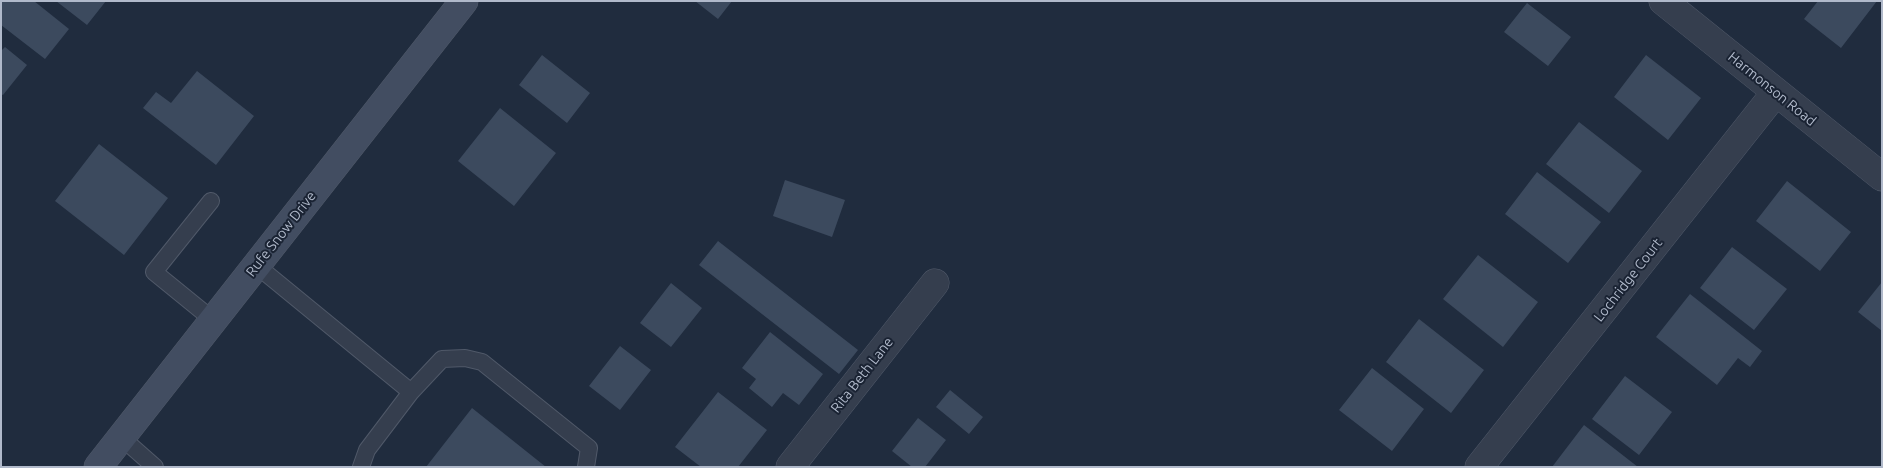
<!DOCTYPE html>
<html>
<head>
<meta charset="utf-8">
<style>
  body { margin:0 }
  #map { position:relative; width:1883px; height:468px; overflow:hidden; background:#202c3e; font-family:Ubuntu,sans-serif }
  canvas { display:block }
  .frame { position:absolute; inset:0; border:2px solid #b0b9ca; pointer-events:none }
</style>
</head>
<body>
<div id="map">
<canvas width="1883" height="468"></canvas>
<div class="frame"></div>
</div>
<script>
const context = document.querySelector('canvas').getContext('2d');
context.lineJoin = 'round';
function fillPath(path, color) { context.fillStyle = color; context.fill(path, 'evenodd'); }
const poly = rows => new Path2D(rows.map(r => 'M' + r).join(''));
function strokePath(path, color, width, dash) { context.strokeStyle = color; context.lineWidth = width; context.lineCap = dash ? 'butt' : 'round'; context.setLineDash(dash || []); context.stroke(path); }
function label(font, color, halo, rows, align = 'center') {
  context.font = font + ' Ubuntu,sans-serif'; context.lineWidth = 4; context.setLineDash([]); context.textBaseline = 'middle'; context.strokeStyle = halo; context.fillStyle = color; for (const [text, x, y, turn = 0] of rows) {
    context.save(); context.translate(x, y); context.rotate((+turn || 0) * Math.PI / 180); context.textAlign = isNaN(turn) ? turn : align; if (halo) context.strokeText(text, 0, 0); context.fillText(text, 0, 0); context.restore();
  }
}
const building = poly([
  [1,1,34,1,69,29,45,59,1,25],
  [56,1,106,1,87,25],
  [695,1,732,1,718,19],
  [1818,1,1877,1,1841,48,1804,19],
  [1527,3,1571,37,1548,66,1504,32],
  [5,47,27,65,3,95,1,94,1,51],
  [542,55,590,93,567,123,519,85],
  [1646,55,1701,98,1668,140,1614,97],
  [197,71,254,116,216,165,143,108,156,92,171,103],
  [500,108,556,153,514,206,458,161],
  [1579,122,1642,171,1609,213,1546,164],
  [99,144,168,198,124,255,55,201],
  [1537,172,1601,222,1568,263,1505,214],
  [785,180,845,200,832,237,773,216],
  [1787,181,1851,232,1820,271,1756,221],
  [718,241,858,350,839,374,699,265],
  [1732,247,1787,289,1754,330,1700,288],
  [1478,255,1538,302,1503,347,1443,299],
  [1882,282,1882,331,1858,312],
  [671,283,702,308,671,347,640,323],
  [1690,294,1762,351,1750,367,1738,358,1717,385,1656,337],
  [1419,319,1484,370,1451,413,1386,362],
  [770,332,823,374,799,405,783,393,772,407,749,388,756,379,742,368],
  [620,346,651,370,620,410,589,386],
  [1372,368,1424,409,1392,451,1339,410],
  [1625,376,1672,412,1639,455,1592,419],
  [950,390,983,417,969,434,936,407],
  [718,392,767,430,738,467,701,467,675,447],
  [472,408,546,467,426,467],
  [918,418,946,440,925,467,912,467,892,451],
  [1584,425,1638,467,1552,467]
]);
const service = poly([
  [211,201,154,272,213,320],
  [256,265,411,392],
  [121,437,155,467],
  [361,467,367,450,411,392,442,359,465,358,482,362,589,448,586,467]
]);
const minor = poly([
  [1663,1,1882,177],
  [790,467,935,283],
  [1479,467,1776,92]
]);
const secondary = poly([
  [98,467,464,1]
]);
const streetNames = [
  ["Harmonson Road",1772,89,39],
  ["Rufe Snow Drive",281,234,-52],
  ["Lochridge Court",1628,280,-52],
  ["Rita Beth Lane",862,375,-52]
];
fillPath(building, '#3c4a5e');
strokePath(service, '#505969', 18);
strokePath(minor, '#505969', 29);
strokePath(secondary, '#505969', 29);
strokePath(service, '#353e4e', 16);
strokePath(minor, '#353e4e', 28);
strokePath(secondary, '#424d61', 28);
label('14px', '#b0b9ca', '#1a2333', streetNames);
</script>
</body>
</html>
